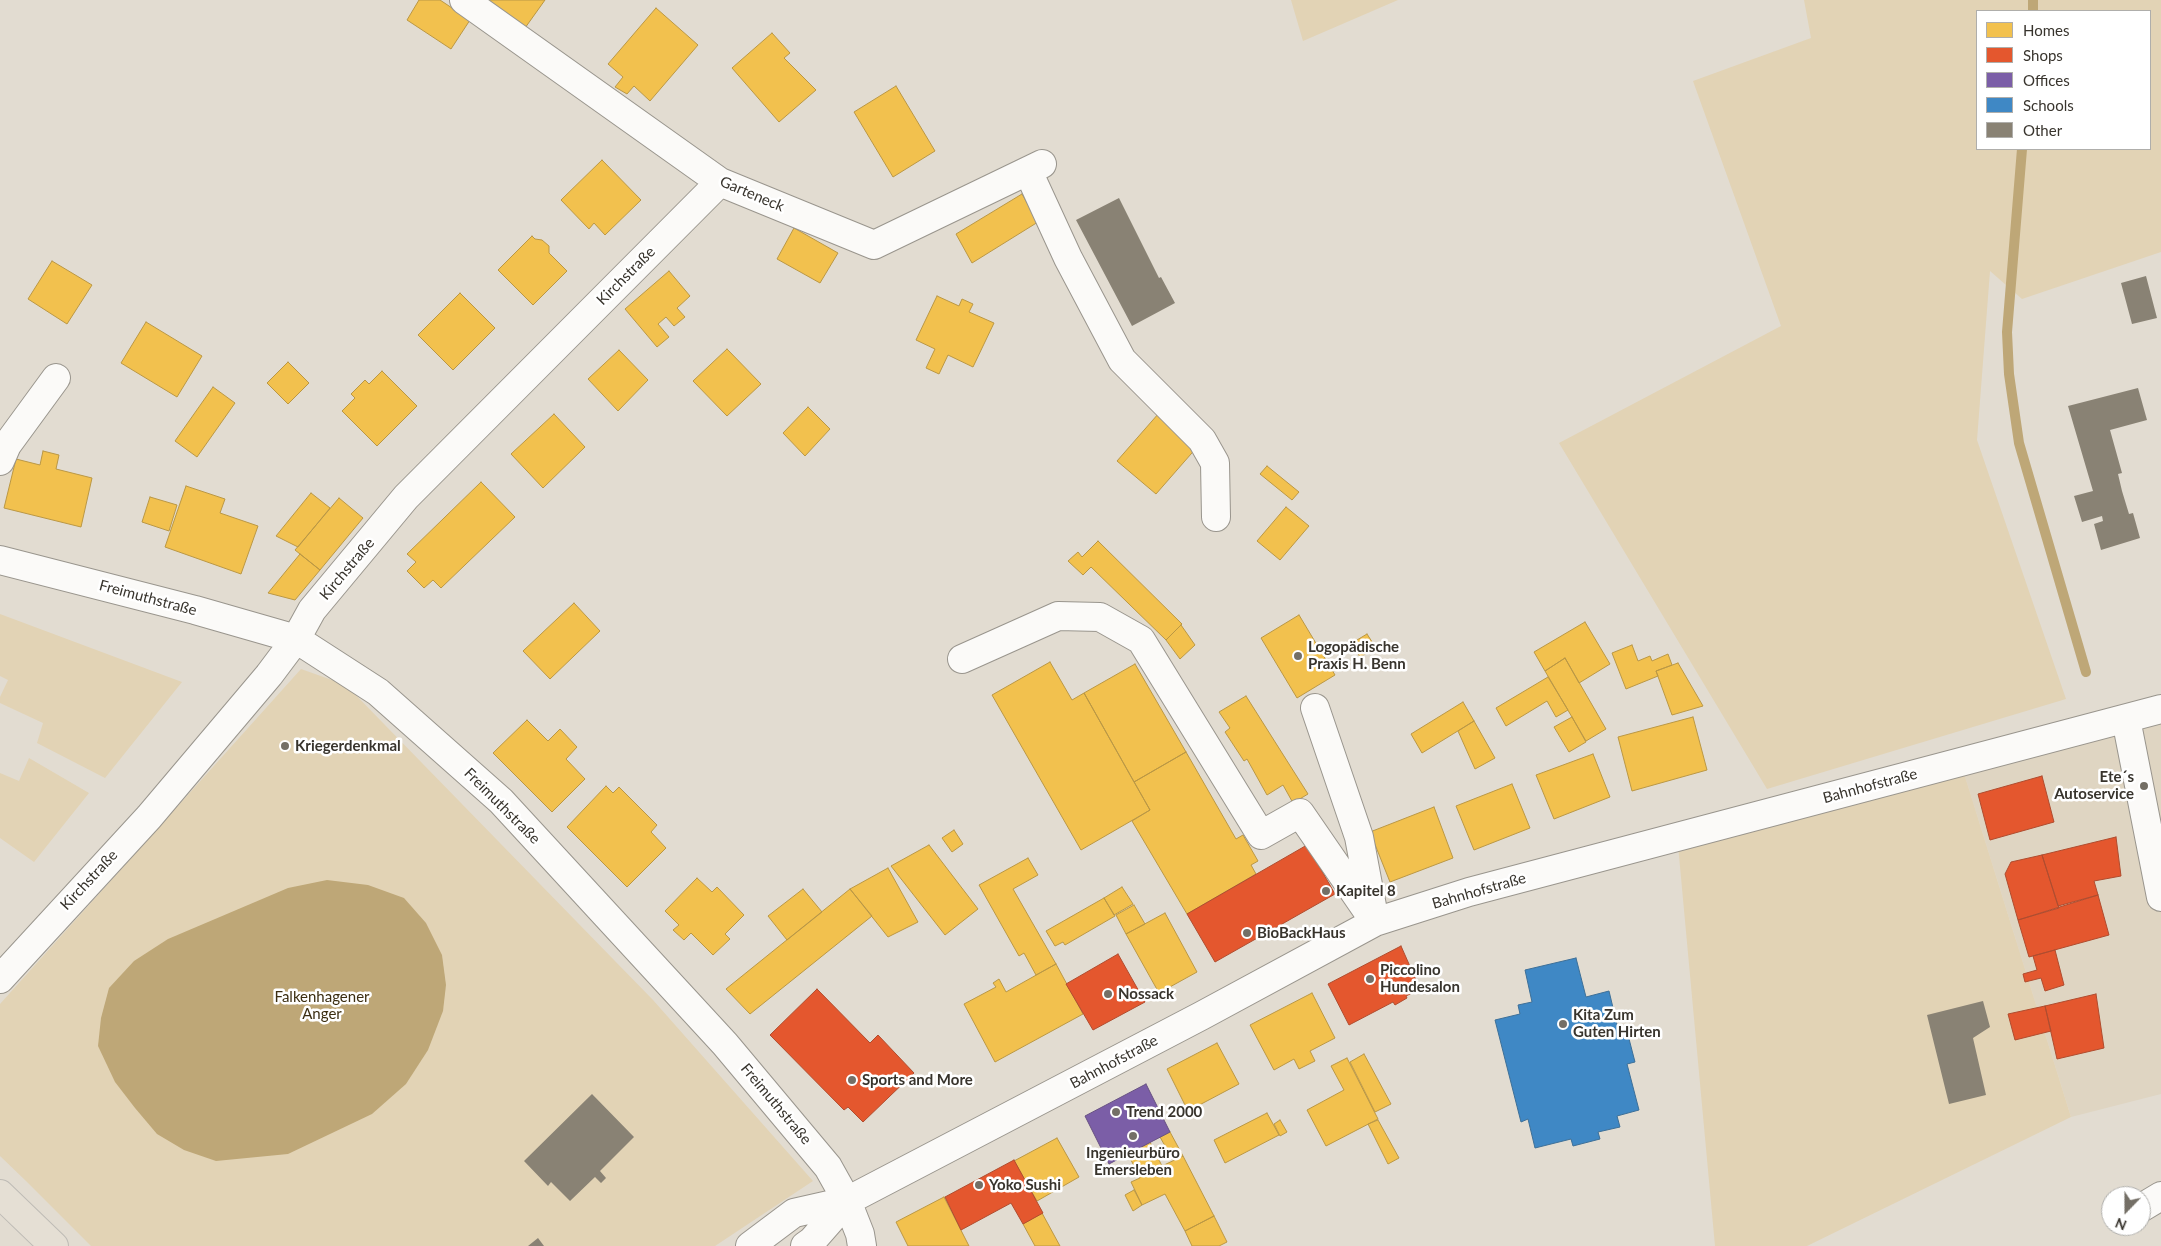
<!DOCTYPE html>
<html>
<head>
<meta charset="utf-8">
<style>
  body { margin:0 }
  #map { position:relative; width:2161px; height:1246px; overflow:hidden; background:#e2dcd1; font-family:Lato,sans-serif }
  canvas { display:block }
  .legend { position:absolute; left:1976px; top:10px; width:175px; height:140px; box-sizing:border-box; background:#fff; border:1px solid #afaeab; margin:0; padding:6px 9px; list-style:none; font-size:15px; color:#38342d }
  .legend li { display:flex; align-items:center; gap:10px; height:25px }
  .legend b { width:25px; border:1px solid #afaeab }
  .north { position:absolute; left:2101px; top:1186px; width:50px; height:50px; box-sizing:border-box; background:#fff; border:1px solid #afaeab; border-radius:50%; rotate:202deg; font-size:14px; font-weight:700; line-height:20px; text-align:center; color:#38342d }
  .north::after { content:''; display:block; margin:auto; width:18px; height:22px; background:#746f66; clip-path:polygon(50% 0,100% 100%,50% 72%,0 100%) }
</style>
</head>
<body>
<div id="map">
<canvas width="2161" height="1246"></canvas>
<ul class="legend">
<li><b style="height:14px;background:#f2c14e"></b>Homes</li>
<li><b style="height:14px;background:#e4572e"></b>Shops</li>
<li><b style="height:14px;background:#7b5ea7"></b>Offices</li>
<li><b style="height:14px;background:#3f88c5"></b>Schools</li>
<li><b style="height:14px;background:#898274"></b>Other</li>
</ul>
<div class="north">N</div>
</div>
<script>
const context = document.querySelector('canvas').getContext('2d');
context.lineJoin = 'round';
function fillPath(path, color) { context.fillStyle = color; context.fill(path, 'evenodd'); }
const poly = rows => new Path2D(rows.map(r => 'M' + r).join(''));
function strokePath(path, color, width, dash) { context.strokeStyle = color; context.lineWidth = width; context.lineCap = dash ? 'butt' : 'round'; context.setLineDash(dash || []); context.stroke(path); }
function label(font, color, halo, rows, align = 'center') {
  context.font = font + ' Lato,sans-serif'; context.lineWidth = 5; context.setLineDash([]); context.textBaseline = 'middle'; context.strokeStyle = halo; context.fillStyle = color; for (const [text, x, y, turn = 0] of rows) {
    context.save(); context.translate(x, y); context.rotate((+turn || 0) * Math.PI / 180); context.textAlign = isNaN(turn) ? turn : align; if (halo) context.strokeText(text, 0, 0); context.fillText(text, 0, 0); context.restore();
  }
}
const built = poly([
  [2161,722,2161,1094,2071,1117,1963,770]
]);
const green = poly([
  [1291,0,1398,0,1303,41],
  [1804,0,2161,0,2161,252,2022,299,1990,271,1977,440,2066,699,1767,789,1559,443,1781,326,1693,81,1811,38],
  [1977,11,2150,11,2150,149,1977,149],
  [0,614,182,682,105,778,37,743,43,723,0,703,0,697,8,680,0,676],
  [301,669,346,685,653,1000,813,1181,715,1246,91,1246,26,1181,0,1156,0,1004],
  [29,758,89,793,34,862,0,838,0,773,19,781],
  [1963,770,2071,1117,1807,1246,1715,1246,1678,845]
]);
const water = poly([
  [327,880,368,885,404,898,426,923,442,955,446,985,443,1011,428,1050,406,1084,372,1114,288,1154,216,1161,184,1150,157,1134,135,1108,115,1082,98,1046,101,1018,109,988,134,961,168,939,288,888]
]);
const homes = poly([
  [419,0,440,0,470,20,451,49,407,20,419,0],
  [487,0,545,0,525,28,487,0],
  [656,8,698,45,650,101,634,86,627,94,615,87,623,77,608,64,656,8],
  [772,33,790,53,784,58,816,90,779,122,732,68,772,33],
  [896,86,935,151,893,177,854,112,896,86],
  [602,160,641,200,605,235,594,223,589,229,561,200,602,160],
  [1022,194,1038,222,972,263,956,234,1022,194],
  [794,228,838,253,820,283,777,259,794,228],
  [532,236,535,239,542,240,549,246,549,253,567,271,533,305,498,270,532,236],
  [52,261,92,285,67,324,28,299,52,261],
  [669,271,690,296,677,308,685,317,674,326,666,317,658,324,669,337,657,347,625,309,669,271],
  [460,293,495,328,453,370,418,335,460,293],
  [937,296,959,306,962,299,973,304,969,312,994,323,973,367,948,355,939,374,926,368,935,349,916,340,937,296],
  [146,322,202,356,177,397,121,363,146,322],
  [727,349,761,384,727,416,693,381,727,349],
  [619,350,648,380,618,411,588,379,619,350],
  [288,362,309,383,288,404,267,383,288,362],
  [382,371,417,406,377,446,342,411,355,398,351,394,365,380,369,384,382,371],
  [213,387,235,403,197,457,175,441,213,387],
  [808,407,830,429,805,456,783,433,808,407],
  [1159,413,1198,446,1156,494,1117,461,1159,413],
  [554,414,585,447,543,488,511,454,554,414],
  [43,451,59,455,56,469,92,478,81,527,4,508,16,459,40,465,43,451],
  [1267,466,1299,492,1292,500,1260,474,1267,466],
  [481,482,515,517,441,588,433,580,424,588,407,571,416,562,407,554,481,482],
  [186,486,225,499,220,513,258,526,241,574,165,547,186,486],
  [311,493,330,508,298,547,276,536,311,493],
  [150,497,177,505,169,531,142,522,150,497],
  [339,498,363,518,320,570,295,550,339,498],
  [1286,507,1309,526,1280,560,1257,541,1286,507],
  [1098,541,1182,624,1166,640,1091,567,1083,575,1068,561,1078,552,1082,557,1098,541],
  [300,554,320,570,295,600,268,593,300,554],
  [574,603,600,631,550,679,523,651,574,603],
  [1299,615,1335,675,1297,698,1261,638,1299,615],
  [1585,622,1610,664,1579,683,1565,658,1545,671,1534,652,1585,622],
  [1181,625,1195,645,1180,659,1166,640,1181,625],
  [1367,634,1376,648,1360,657,1352,643,1367,634],
  [1632,645,1638,661,1650,656,1652,661,1668,654,1672,665,1656,671,1658,676,1626,689,1612,653,1632,645],
  [1565,658,1606,729,1586,741,1545,671,1565,658],
  [1050,662,1072,700,1084,693,1150,810,1081,850,992,695,1050,662],
  [1678,663,1703,706,1672,715,1656,671,1678,663],
  [1135,664,1186,752,1134,782,1084,693,1135,664],
  [1548,677,1568,710,1556,717,1547,701,1506,726,1496,708,1548,677],
  [1246,696,1308,794,1293,803,1283,785,1267,795,1247,759,1244,761,1225,732,1230,728,1219,712,1246,696],
  [1463,702,1474,721,1422,753,1411,734,1463,702],
  [1572,717,1586,742,1569,752,1554,727,1572,717],
  [1693,717,1707,770,1632,791,1618,737,1693,717],
  [527,720,548,741,560,729,577,747,566,759,585,779,552,812,493,753,527,720],
  [1474,721,1495,758,1475,769,1458,731,1474,721],
  [1186,752,1236,839,1243,835,1258,861,1251,865,1256,874,1187,914,1132,821,1150,810,1134,782,1186,752],
  [1593,754,1610,797,1554,819,1536,775,1593,754],
  [1512,784,1530,828,1474,850,1456,806,1512,784],
  [606,786,613,793,619,787,657,825,651,832,666,848,627,887,567,827,606,786],
  [1434,807,1453,858,1390,882,1370,832,1434,807],
  [954,830,963,844,952,852,942,838,954,830],
  [929,845,978,909,945,935,891,866,929,845],
  [1028,858,1038,875,1013,889,1056,964,1036,975,1024,953,1019,956,979,885,1028,858],
  [888,868,918,922,888,937,850,889,888,868],
  [697,878,712,892,717,887,744,915,725,934,730,939,713,955,691,933,684,940,673,930,679,925,665,911,697,878],
  [1122,887,1133,904,1114,915,1104,898,1122,887],
  [803,889,822,912,787,940,768,916,803,889],
  [850,889,872,916,750,1014,726,989,850,889],
  [1104,898,1115,916,1065,945,1063,942,1055,946,1046,931,1104,898],
  [1134,905,1145,924,1126,934,1116,915,1134,905],
  [1165,913,1197,972,1159,993,1126,934,1165,913],
  [1056,964,1083,1014,995,1062,964,1004,996,987,993,983,999,979,1006,992,1056,964],
  [1312,993,1335,1038,1310,1051,1315,1061,1299,1069,1294,1059,1274,1070,1250,1025,1312,993],
  [1217,1043,1239,1084,1188,1111,1167,1069,1217,1043],
  [1364,1054,1391,1104,1375,1112,1350,1062,1364,1054],
  [1347,1058,1378,1119,1326,1146,1307,1110,1344,1090,1331,1066,1347,1058],
  [1267,1113,1279,1135,1225,1163,1214,1140,1267,1113],
  [1280,1120,1287,1132,1280,1136,1274,1124,1280,1120],
  [1378,1120,1399,1158,1388,1164,1368,1124,1378,1120],
  [1170,1132,1183,1156,1173,1160,1160,1137,1170,1132],
  [1057,1138,1079,1177,1037,1201,1014,1161,1057,1138],
  [1150,1142,1162,1166,1183,1156,1214,1216,1185,1231,1165,1194,1142,1205,1131,1182,1140,1178,1128,1154,1150,1142],
  [1134,1190,1142,1205,1133,1211,1125,1195,1134,1190],
  [944,1197,969,1246,908,1246,896,1222,944,1197],
  [1042,1213,1060,1246,1035,1246,1023,1224,1042,1213],
  [1214,1216,1227,1242,1219,1246,1192,1246,1185,1231,1214,1216]
]);
const shops = poly([
  [2042,776,2054,822,1990,840,1978,794,2042,776],
  [2116,837,2121,876,2094,881,2098,895,2058,906,2042,855,2116,837],
  [1307,845,1335,894,1215,962,1187,914,1307,845],
  [2042,855,2059,908,2018,920,2005,874,2011,862,2042,855],
  [2098,895,2109,935,2029,957,2018,920,2098,895],
  [1401,946,1420,989,1406,996,1407,998,1395,1005,1393,1002,1349,1025,1328,984,1401,946],
  [2055,950,2064,985,2045,991,2041,978,2025,982,2023,974,2037,970,2033,956,2055,950],
  [1118,954,1145,1002,1093,1030,1066,984,1118,954],
  [817,989,870,1043,878,1035,914,1073,863,1122,848,1107,844,1110,770,1035,817,989],
  [2096,994,2104,1048,2057,1059,2045,1006,2096,994],
  [2045,1006,2051,1031,2015,1040,2008,1014,2045,1006],
  [1014,1160,1043,1213,1023,1224,1011,1203,961,1230,945,1197,1014,1160]
]);
const offices = poly([
  [1146,1084,1170,1132,1109,1164,1085,1116,1146,1084]
]);
const schools = poly([
  [1576,958,1586,997,1609,991,1620,1037,1628,1035,1635,1062,1627,1064,1639,1110,1617,1116,1620,1127,1598,1132,1600,1139,1573,1146,1571,1139,1535,1148,1528,1119,1521,1122,1495,1020,1520,1014,1518,1005,1532,1002,1525,970,1576,958]
]);
const stream = poly([
  [2033,11,2033,0],
  [2022,149,2007,332,2009,374,2019,443,2086,672]
]);
const building = poly([
  [1119,198,1159,278,1161,277,1175,303,1132,326,1076,220],
  [2146,276,2157,318,2132,324,2121,283],
  [2138,388,2147,420,2110,430,2122,473,2118,474,2122,491,2129,514,2133,513,2140,538,2101,550,2094,524,2103,521,2102,516,2082,522,2074,496,2093,491,2068,406],
  [1983,1001,1990,1027,1973,1038,1986,1095,1949,1104,1927,1015],
  [592,1094,634,1137,600,1171,606,1178,601,1183,595,1177,570,1201,551,1182,548,1186,524,1161],
  [538,1238,544,1246,528,1246]
]);
const minor = poly([
  [464,0,720,182,874,245,1042,164],
  [1028,171,1068,258,1122,360,1202,440,1215,463,1216,517],
  [0,461,7,445,56,378],
  [0,560,195,610,296,639,378,692,501,801,725,1044,828,1167,847,1201,860,1234,862,1246],
  [962,659,1058,616,1100,617,1141,640,1261,835,1300,813,1375,922,1359,837,1315,708],
  [2126,719,2161,897],
  [0,979,149,817,269,675,296,639,312,610,406,497,720,182],
  [2141,1208,2161,1196],
  [750,1246,794,1213,847,1201,1201,1016,1375,922,1469,892,2161,709],
  [805,1246,812,1241,847,1201]
]);
const major = poly([
  [0,1194,54,1246]
]);
const markers = [
  [1298,656,5,"#746f66"],
  [285,746,5,"#746f66"],
  [2144,786,5,"#746f66"],
  [1326,891,5,"#746f66"],
  [1247,933,5,"#746f66"],
  [1370,979,5,"#746f66"],
  [1108,994,5,"#746f66"],
  [1563,1024,5,"#746f66"],
  [852,1080,5,"#746f66"],
  [1116,1112,5,"#746f66"],
  [1133,1136,5,"#746f66"],
  [979,1185,5,"#746f66"]
];
const streetNames = [
  ["Garteneck",752,194,23],
  ["Kirchstraße",626,276,-45],
  ["Kirchstraße",347,569,-50],
  ["Freimuthstraße",148,598,15],
  ["Bahnhofstraße",1870,786,-15],
  ["Freimuthstraße",502,806,45],
  ["Kirchstraße",89,880,-47],
  ["Bahnhofstraße",1479,891,-16],
  ["Bahnhofstraße",1114,1062,-28],
  ["Freimuthstraße",776,1104,50]
];
const poiNames = [
  ["Logopädische",1308,647],
  ["Praxis H. Benn",1308,664],
  ["Kriegerdenkmal",295,746],
  ["Ete´s",2134,777,"right"],
  ["Autoservice",2134,794,"right"],
  ["Kapitel 8",1336,891],
  ["BioBackHaus",1257,933],
  ["Piccolino",1380,970],
  ["Hundesalon",1380,987],
  ["Nossack",1118,994],
  ["Kita Zum",1573,1015],
  ["Guten Hirten",1573,1032],
  ["Sports and More",862,1080],
  ["Trend 2000",1126,1112],
  ["Ingenieurbüro",1133,1153,"center"],
  ["Emersleben",1133,1170,"center"],
  ["Yoko Sushi",989,1185]
];
const parkNames = [
  ["Falkenhagener",322,997],
  ["Anger",322,1014]
];
fillPath(built, '#dfd5c2');
fillPath(green, '#e2d3b5');
fillPath(water, '#bea777');
fillPath(homes, '#f2c14e');
strokePath(homes, '#ba9744', 1);
fillPath(shops, '#e4572e');
strokePath(shops, '#b04c2e', 1);
fillPath(offices, '#7b5ea7');
strokePath(offices, '#675182', 1);
fillPath(schools, '#3f88c5');
strokePath(schools, '#3d6f97', 1);
strokePath(stream, '#bea777', 10);
fillPath(building, '#898274');
strokePath(minor, '#99958d', 30);
strokePath(major, '#bebbb5', 30);
strokePath(minor, '#fbfaf8', 28);
strokePath(major, '#e5dfd4', 28);
for (const [x, y, r, color] of markers) { const dot = new Path2D(); dot.arc(x, y, r, 0, 2 * Math.PI); context.fillStyle = color; context.fill(dot); strokePath(dot, '#fff', 2); }
label('15px', '#38342d', '#fff', streetNames);
label('bold 15px', '#38342d', '#fff', poiNames, 'left');
label('15px', '#3c2e11', '#fff', parkNames);
</script>
</body>
</html>
